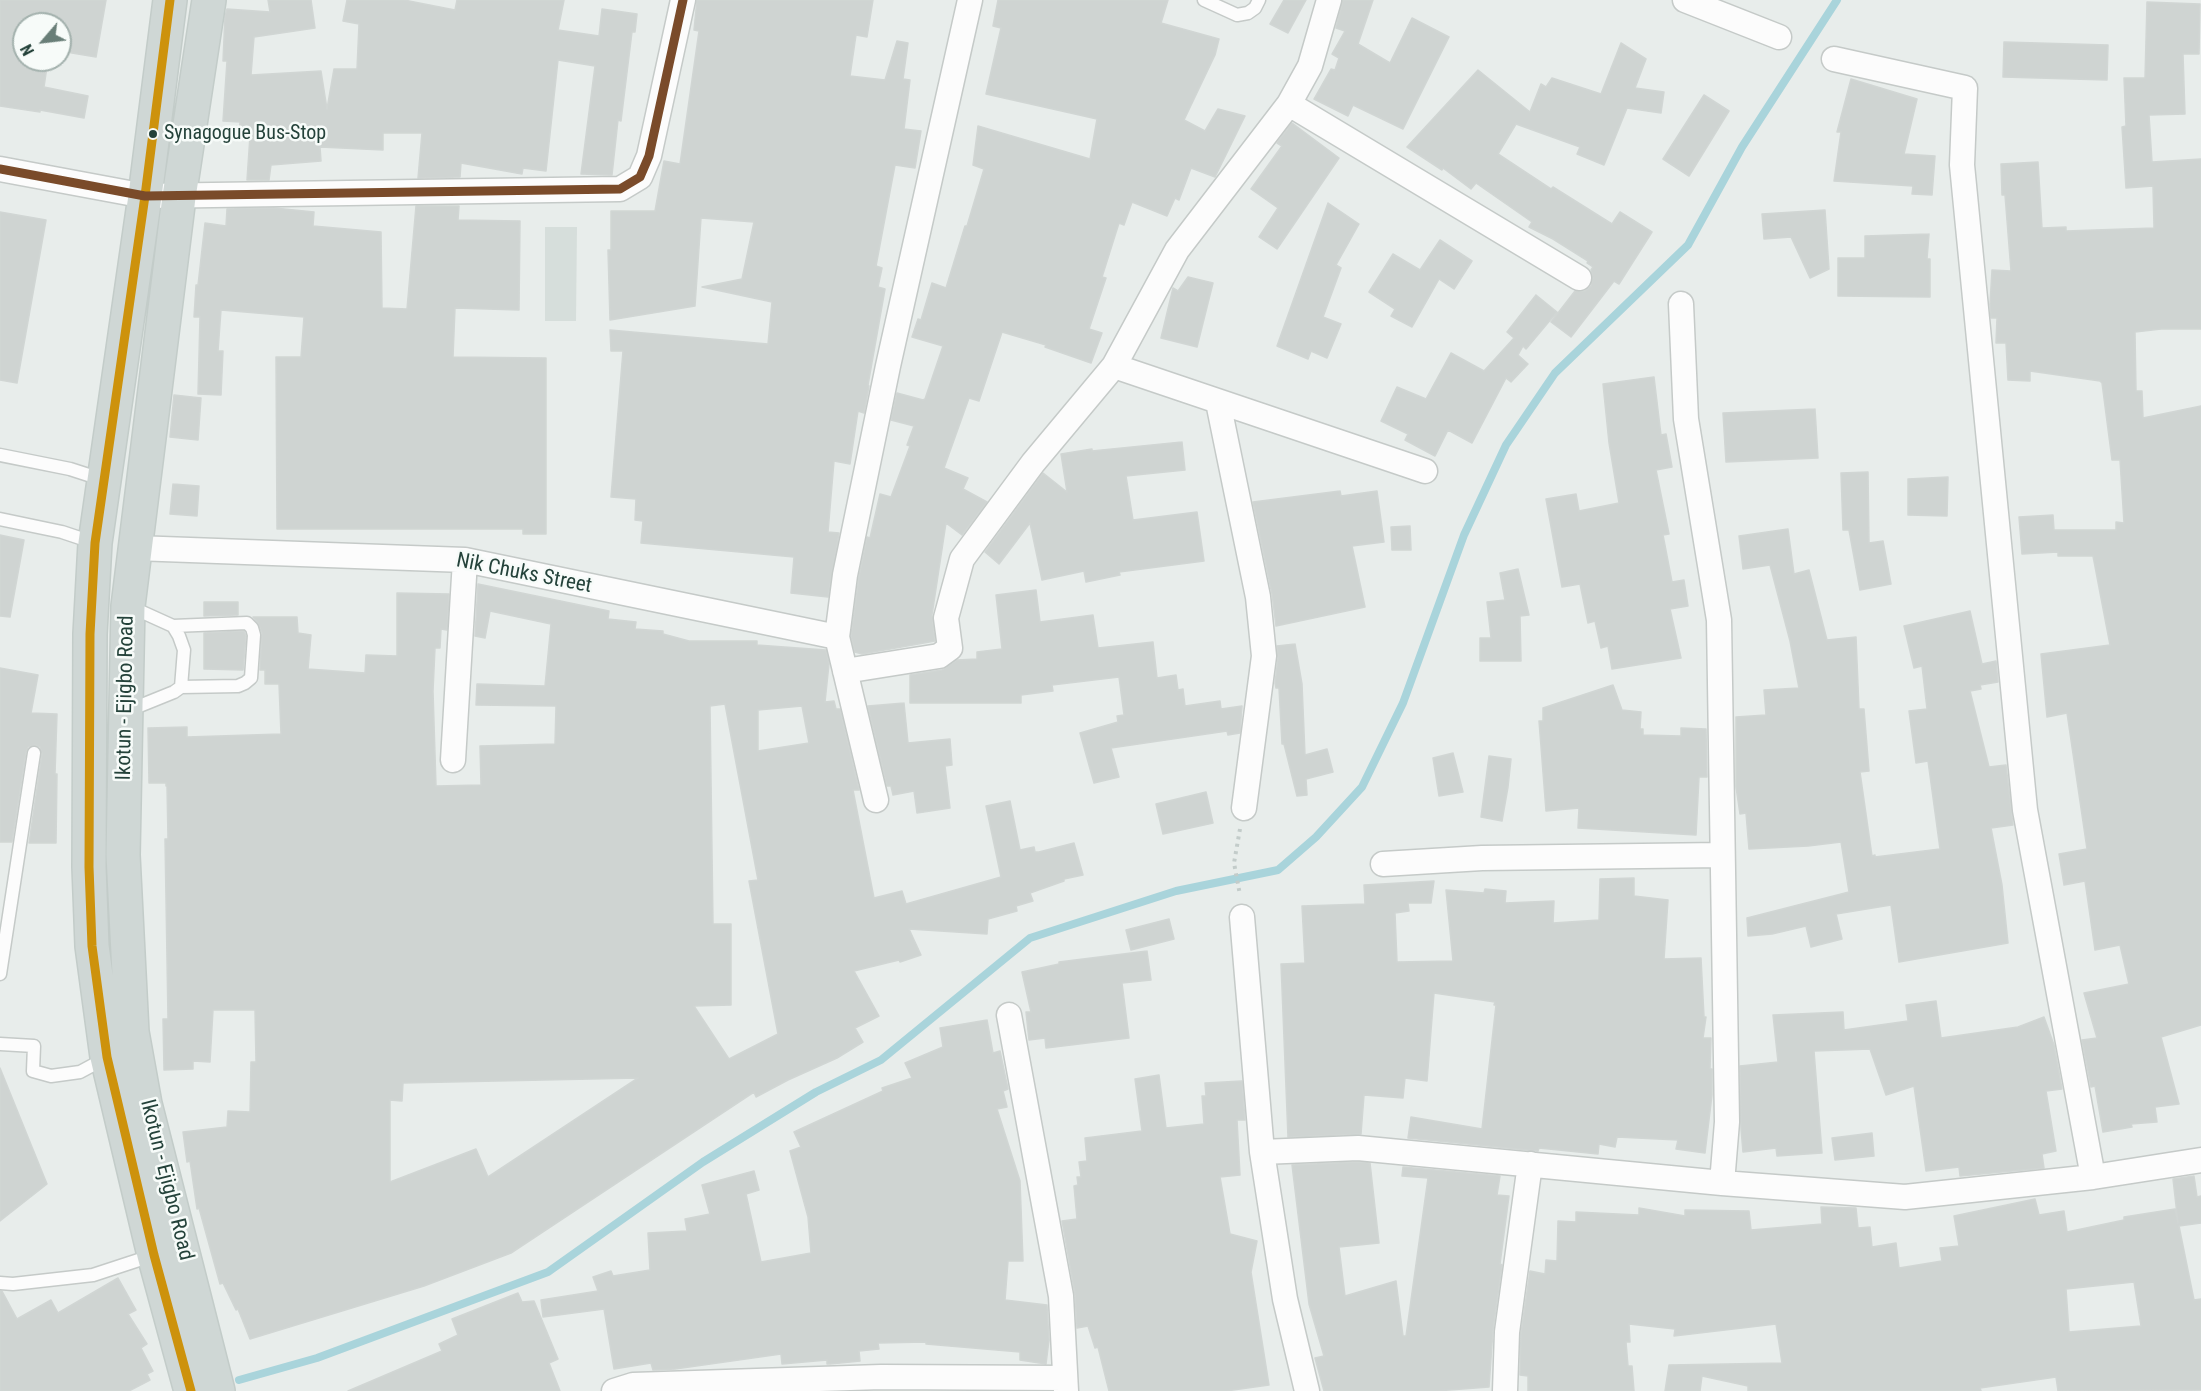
<!DOCTYPE html>
<html>
<head>
<meta charset="utf-8">
<style>
  body { margin:0 }
  #map { position:relative; width:2201px; height:1391px; overflow:hidden; background:#e8edeb; font-family:"Roboto Condensed",sans-serif }
  canvas { display:block }
  .north { position:absolute; left:12px; top:12px; width:60px; height:60px; box-sizing:border-box; background:#f7fbf9; border:2px solid #a3b1ad; border-radius:50%; rotate:242deg; font-size:16px; font-weight:700; line-height:24px; text-align:center; color:#24423a }
  .north::after { content:''; display:block; margin:auto; width:21px; height:27px; background:#697e78; clip-path:polygon(50% 0,100% 100%,50% 72%,0 100%) }
</style>
</head>
<body>
<div id="map">
<canvas width="2201" height="1391"></canvas>
<div class="north">N</div>
</div>
<script>
const context = document.querySelector('canvas').getContext('2d');
context.lineJoin = 'round';
function fillPath(path, color) { context.fillStyle = color; context.fill(path, 'evenodd'); }
const poly = rows => new Path2D(rows.map(r => 'M' + r).join(''));
function strokePath(path, color, width, dash) { context.strokeStyle = color; context.lineWidth = width; context.lineCap = dash ? 'butt' : 'round'; context.setLineDash(dash || []); context.stroke(path); }
function label(font, color, halo, rows, align = 'center') {
  context.font = font + ' "Roboto Condensed",sans-serif'; context.lineWidth = 5; context.setLineDash([]); context.textBaseline = 'middle'; context.strokeStyle = halo; context.fillStyle = color; for (const [text, x, y, turn = 0] of rows) {
    context.save(); context.translate(x, y); context.rotate((+turn || 0) * Math.PI / 180); context.textAlign = isNaN(turn) ? turn : align; if (halo) context.strokeText(text, 0, 0); context.fillText(text, 0, 0); context.restore();
  }
}
const built = poly([
  [545,227,577,227,576,321,545,321]
]);
const stream = poly([
  [239,1380,317,1358,548,1272,703,1162,816,1092,881,1060,1030,938,1176,891,1278,870,1316,837,1362,787,1403,703,1464,535,1506,445,1555,373,1688,245,1742,147,1837,0]
]);
const building = poly([
  [0,0,106,0,96,57,60,51,60,24,24,24,24,60,48,60,44,87,88,96,84,118,40,110,40,112,0,106,0,0],
  [268,0,311,0,315,28,254,37,251,75,321,71,327,109,334,69,357,69,359,24,343,21,347,0,404,0,455,10,457,0,564,0,558,30,599,36,602,9,637,14,635,32,632,32,621,121,618,120,612,175,581,174,595,66,558,60,546,171,523,168,522,174,461,163,460,177,418,178,422,133,383,133,383,150,320,147,321,161,271,165,269,180,247,180,250,136,239,136,240,122,223,121,227,61,223,61,225,16,227,9,270,12,268,0],
  [697,0,873,0,867,37,856,35,850,76,885,80,897,41,908,43,903,79,910,80,904,129,921,131,915,168,895,165,876,266,882,268,878,287,885,289,868,385,869,386,864,413,858,411,850,464,834,461,828,532,839,533,828,597,791,593,794,557,641,543,643,521,635,520,636,499,611,497,623,351,611,351,610,330,768,344,772,302,702,287,742,279,754,222,701,218,695,306,610,320,608,250,611,250,611,211,655,211,664,161,680,164,699,31,694,30,697,0],
  [998,0,1168,0,1161,23,1219,39,1215,55,1184,120,1205,131,1218,109,1245,116,1215,177,1191,168,1179,200,1175,198,1167,216,1132,202,1124,225,1119,223,1102,277,1106,278,1089,329,1102,333,1091,363,1045,347,1046,345,1002,332,979,401,969,398,944,468,968,478,963,489,987,502,962,535,946,523,932,615,935,641,862,654,855,652,851,636,859,577,867,537,870,538,880,494,891,497,910,446,907,445,914,426,891,420,897,393,923,400,925,399,943,346,912,337,918,319,921,320,932,283,946,288,965,226,967,226,984,169,973,165,978,126,1090,159,1097,119,986,94,1001,28,993,26,998,0],
  [1284,0,1306,0,1288,33,1270,24,1284,0],
  [1343,0,1373,0,1358,44,1390,63,1412,18,1449,37,1403,129,1353,105,1348,116,1314,99,1331,69,1335,70,1339,58,1332,54,1345,31,1336,28,1343,0],
  [2147,2,2200,4,2199,54,2183,54,2185,114,2149,115,2152,162,2201,159,2201,329,2161,329,2135,332,2136,391,2142,391,2143,418,2201,406,2201,1025,2161,1037,2179,1104,2155,1107,2157,1122,2131,1124,2132,1127,2103,1132,2095,1086,2091,1087,2082,1040,2097,1038,2084,993,2129,984,2120,945,2095,950,2085,881,2064,885,2059,854,2087,849,2067,713,2047,717,2041,654,2110,645,2093,556,2058,556,2058,552,2022,554,2019,517,2053,515,2054,530,2116,530,2116,522,2124,523,2120,460,2112,460,2102,383,2100,381,2030,371,2030,381,2008,380,2006,343,1996,343,1997,318,1991,318,1990,304,1992,270,2011,271,2005,195,2002,195,2001,164,2038,162,2042,228,2066,227,2066,231,2154,228,2153,186,2126,188,2122,127,2126,126,2124,78,2145,78,2147,2],
  [2004,42,2108,45,2107,80,2003,77,2004,42],
  [1621,43,1646,59,1635,88,1664,92,1661,113,1627,108,1604,165,1577,154,1580,147,1516,124,1498,154,1551,189,1553,187,1612,224,1620,212,1652,232,1619,284,1614,281,1571,337,1551,322,1575,291,1585,291,1591,286,1593,278,1591,270,1593,267,1587,263,1588,261,1553,239,1529,227,1532,222,1476,183,1471,189,1443,168,1442,170,1407,147,1478,70,1530,112,1541,84,1546,87,1552,78,1601,94,1621,43],
  [1851,79,1917,99,1904,154,1935,156,1932,195,1912,194,1913,186,1834,181,1841,132,1837,132,1851,79],
  [1704,95,1729,111,1689,176,1663,159,1704,95],
  [1292,123,1339,158,1277,249,1259,237,1278,208,1251,189,1282,146,1277,143,1292,123],
  [1328,203,1359,224,1336,265,1341,268,1323,317,1341,324,1327,358,1311,351,1308,359,1277,346,1328,203],
  [416,206,459,206,458,220,520,221,519,310,455,308,453,357,546,358,546,534,523,534,523,529,277,529,276,357,301,357,304,317,221,310,218,351,223,351,221,395,198,394,200,317,194,317,196,285,198,285,205,223,226,226,227,209,274,208,314,212,313,226,381,232,382,308,407,309,416,206],
  [1825,210,1829,269,1810,278,1791,237,1764,239,1762,214,1825,210],
  [0,212,46,220,17,383,0,380,0,212],
  [1929,234,1927,259,1930,259,1930,297,1838,296,1838,258,1865,258,1865,236,1929,234],
  [1440,240,1472,261,1454,289,1439,279,1412,327,1391,316,1395,309,1369,292,1393,254,1420,270,1440,240],
  [1188,277,1213,283,1197,347,1161,338,1173,288,1178,291,1188,277],
  [1536,295,1557,312,1526,349,1523,346,1518,355,1528,364,1511,382,1506,378,1472,443,1448,430,1435,456,1405,440,1408,434,1381,421,1397,387,1426,399,1451,353,1484,371,1514,338,1507,332,1536,295],
  [1654,377,1661,435,1666,434,1672,467,1656,470,1669,534,1663,535,1672,582,1684,580,1688,606,1670,609,1681,658,1612,669,1608,646,1601,648,1595,621,1588,623,1580,584,1562,587,1546,499,1576,494,1579,511,1619,503,1609,443,1603,384,1654,377],
  [174,395,201,398,198,440,170,437,174,395],
  [1815,409,1818,458,1726,462,1723,413,1815,409],
  [1182,442,1185,470,1126,476,1133,520,1197,512,1204,561,1119,572,1120,575,1086,582,1084,571,1042,580,1030,523,999,564,985,552,1043,473,1067,492,1061,454,1092,449,1092,451,1182,442],
  [1868,472,1869,543,1883,541,1891,584,1860,590,1849,530,1843,530,1841,473,1868,472],
  [1948,477,1947,516,1908,515,1908,479,1948,477],
  [173,484,199,486,197,516,170,514,173,484],
  [1340,491,1341,496,1377,491,1384,542,1352,546,1365,607,1276,626,1272,594,1253,502,1340,491],
  [1410,526,1411,550,1392,550,1391,527,1410,526],
  [1788,529,1794,574,1809,570,1827,640,1856,637,1859,709,1864,709,1869,771,1860,772,1872,856,1875,855,1875,857,1940,849,1928,761,1916,763,1909,711,1927,709,1922,666,1914,668,1904,626,1970,611,1982,664,1996,661,1998,682,1980,685,1981,689,1970,691,1989,767,2006,765,2013,825,1991,828,2002,885,2008,943,1899,962,1891,905,1836,914,1842,939,1811,947,1806,926,1772,934,1748,936,1747,918,1849,892,1841,842,1808,846,1749,849,1746,813,1740,814,1736,787,1736,717,1766,715,1764,690,1799,688,1790,641,1770,565,1743,569,1739,536,1788,529],
  [0,535,24,540,10,617,0,616,0,535],
  [1518,569,1529,615,1520,616,1521,661,1480,661,1480,638,1491,638,1487,602,1505,600,1500,573,1518,569],
  [478,584,609,611,608,619,636,622,635,629,663,631,663,634,689,641,757,641,757,645,826,650,829,664,825,702,834,701,836,709,840,709,859,790,853,790,874,898,902,891,906,904,1001,877,986,806,1010,801,1020,850,1034,847,1035,852,1039,852,1074,843,1083,875,1064,879,1064,881,1030,893,1033,901,1016,906,1017,911,988,919,987,934,909,929,921,955,900,962,899,960,854,971,879,1016,855,1028,863,1042,837,1058,788,1080,756,1097,754,1092,511,1253,424,1286,250,1339,238,1309,236,1310,223,1283,220,1284,199,1208,197,1209,190,1161,187,1162,183,1132,227,1127,228,1111,250,1112,251,1062,256,1062,255,1010,213,1010,210,1062,193,1061,193,1069,164,1070,163,1019,168,1019,165,839,168,839,167,786,166,786,166,783,149,783,148,728,187,727,187,737,281,734,279,684,265,684,265,670,260,670,262,633,258,623,253,617,297,617,298,633,311,635,308,669,365,673,366,655,397,656,397,593,449,594,447,630,441,629,440,648,435,648,433,691,436,786,481,785,480,746,555,744,556,706,476,705,477,684,545,686,551,624,490,611,485,638,475,636,478,584],
  [725,704,758,880,749,881,778,1034,729,1059,694,1006,731,1005,731,924,713,924,710,706,725,704],
  [802,706,809,743,758,751,758,710,802,706],
  [638,1078,488,1177,476,1149,390,1182,390,1100,402,1101,403,1083,638,1078],
  [1036,590,1040,622,1093,615,1098,648,1153,642,1157,678,1176,675,1178,690,1183,689,1185,706,1220,701,1221,709,1242,706,1240,733,1228,735,1227,731,1111,748,1119,777,1094,783,1080,733,1118,722,1117,716,1124,715,1119,677,1052,685,1053,691,1021,695,1021,703,910,703,910,675,942,670,957,660,977,659,977,652,1002,649,996,595,1036,590],
  [204,602,238,602,238,615,204,616,204,602],
  [244,631,246,636,243,670,204,669,204,633,244,631],
  [1295,644,1302,684,1305,755,1327,749,1333,772,1306,779,1307,795,1297,796,1284,744,1282,744,1279,688,1276,688,1275,683,1278,658,1277,646,1295,644],
  [0,668,38,675,31,713,57,714,55,774,57,774,56,843,29,843,42,754,40,747,35,745,28,747,26,752,12,842,0,842,0,668],
  [1613,685,1622,710,1641,712,1640,729,1643,729,1643,735,1681,736,1681,728,1706,729,1707,777,1699,777,1696,835,1578,828,1579,808,1546,811,1539,721,1543,721,1543,708,1613,685],
  [904,703,908,743,950,739,952,765,945,766,950,808,917,813,914,791,893,795,891,786,887,786,868,706,904,703],
  [1453,753,1463,792,1439,796,1433,758,1453,753],
  [1489,756,1511,759,1508,787,1502,821,1481,817,1489,756],
  [1206,792,1213,823,1163,834,1156,804,1206,792],
  [1634,878,1634,896,1668,900,1664,959,1701,958,1704,1017,1706,1017,1703,1038,1711,1038,1710,1069,1712,1069,1712,1095,1705,1153,1676,1149,1678,1140,1617,1137,1615,1147,1599,1144,1598,1154,1539,1148,1538,1151,1408,1138,1411,1117,1482,1129,1496,1005,1494,1005,1495,1002,1434,993,1427,1081,1405,1078,1403,1098,1364,1095,1361,1134,1288,1137,1281,964,1305,963,1302,906,1365,904,1364,885,1434,881,1431,903,1408,903,1409,911,1395,913,1397,962,1453,961,1446,890,1484,893,1485,889,1506,891,1505,903,1554,901,1553,923,1599,920,1600,879,1634,878],
  [1169,919,1174,939,1131,950,1126,930,1169,919],
  [1147,951,1151,980,1122,983,1129,1038,1046,1048,1045,1038,1029,1040,1026,1012,1031,1012,1022,972,1059,964,1059,962,1147,951],
  [1936,1001,1941,1038,2018,1027,2044,1017,2054,1045,2062,1089,2046,1091,2056,1151,2042,1154,2044,1168,1960,1176,1959,1167,1926,1171,1914,1086,1886,1095,1870,1049,1814,1051,1822,1153,1777,1156,1776,1148,1743,1152,1741,1129,1740,1066,1778,1062,1773,1015,1843,1012,1844,1030,1908,1021,1906,1005,1936,1001],
  [987,1020,993,1053,1000,1051,1008,1089,1003,1091,1007,1107,997,1109,1020,1181,1023,1261,1008,1261,1005,1300,1047,1305,1049,1340,1046,1364,1020,1360,1020,1352,926,1344,926,1342,878,1343,879,1349,859,1351,860,1361,830,1364,827,1364,827,1360,782,1364,781,1354,675,1369,653,1370,651,1363,614,1369,604,1309,543,1317,541,1300,598,1291,593,1277,611,1271,613,1276,650,1270,648,1233,687,1231,685,1219,710,1214,702,1185,754,1171,759,1190,746,1194,761,1262,811,1253,808,1217,790,1151,801,1147,794,1132,883,1091,882,1088,912,1078,905,1063,943,1047,940,1028,987,1020],
  [0,1068,47,1184,0,1221,0,1068],
  [1159,1075,1166,1128,1204,1124,1202,1096,1206,1096,1205,1083,1242,1081,1245,1120,1237,1120,1240,1175,1220,1177,1230,1234,1257,1241,1251,1272,1269,1385,1226,1391,1109,1391,1098,1347,1095,1348,1088,1326,1077,1328,1075,1294,1062,1221,1077,1219,1074,1186,1078,1185,1077,1177,1081,1177,1079,1162,1087,1161,1085,1138,1142,1131,1135,1079,1159,1075],
  [1872,1133,1874,1156,1835,1160,1832,1138,1872,1133],
  [1358,1162,1370,1163,1379,1243,1339,1247,1345,1296,1396,1281,1403,1336,1406,1336,1428,1178,1402,1176,1403,1167,1500,1176,1497,1195,1509,1196,1500,1264,1502,1265,1493,1330,1489,1387,1436,1391,1324,1391,1315,1358,1324,1356,1309,1304,1292,1165,1358,1162],
  [2194,1176,2197,1197,2201,1196,2201,1223,2179,1226,2194,1300,2201,1299,2201,1390,2058,1391,2056,1377,1980,1388,1981,1391,1748,1391,1748,1386,1702,1376,1700,1391,1665,1391,1669,1365,1782,1363,1776,1324,1674,1336,1675,1329,1629,1324,1630,1342,1626,1342,1628,1366,1632,1366,1634,1391,1528,1391,1528,1376,1520,1375,1521,1333,1530,1271,1545,1274,1546,1260,1557,1261,1558,1221,1576,1222,1576,1212,1639,1215,1639,1208,1685,1216,1685,1210,1749,1211,1751,1230,1822,1224,1821,1207,1856,1208,1858,1228,1870,1227,1872,1247,1896,1243,1899,1268,1942,1261,1940,1248,1959,1246,1954,1216,2035,1199,2039,1215,2064,1211,2067,1232,2124,1220,2124,1217,2175,1209,2178,1223,2173,1179,2194,1176],
  [2134,1282,2141,1326,2069,1332,2066,1289,2134,1282],
  [118,1278,136,1310,128,1314,147,1344,141,1348,153,1371,147,1374,150,1380,129,1391,0,1391,0,1291,2,1291,17,1319,51,1300,58,1313,118,1278],
  [518,1293,522,1302,534,1301,558,1359,549,1363,560,1391,348,1391,442,1351,439,1344,458,1335,452,1319,518,1293]
]);
const path = poly([
  [1240,829,1234,863,1240,895]
]);
const service = poly([
  [1204,0,1237,15,1248,13,1255,8,1259,0],
  [0,455,70,469,104,480],
  [0,519,62,532,95,543],
  [173,626,247,623,252,628,254,635,251,678,245,683,238,686,181,687],
  [127,711,174,692,181,687,184,650,179,636,173,626,131,607],
  [0,974,34,753],
  [0,1044,34,1046,33,1071,51,1076,80,1072,106,1058],
  [0,1283,13,1284,93,1275,154,1255]
]);
const minor = poly([
  [1685,0,1779,37],
  [1834,59,1965,88,1962,165,2025,810,2093,1177],
  [1289,104,1579,278],
  [0,169,145,196,620,189,640,177,649,156,683,0],
  [1681,304,1686,419,1719,620,1727,1122,1722,1183],
  [1114,366,1425,471],
  [1218,402,1258,597,1264,656,1244,808],
  [135,548,465,560,837,637],
  [845,671,939,656,950,648,946,618,962,559,1033,463,1114,366,1177,250,1289,104,1310,66,1329,0],
  [453,760,465,560],
  [876,800,837,637,845,575,888,366,970,0],
  [1383,864,1482,858,1722,855],
  [1242,917,1262,1152,1285,1299,1307,1391],
  [1009,1015,1061,1296,1066,1391],
  [1262,1152,1358,1148,1722,1183,1905,1197,2093,1177,2201,1160],
  [614,1391,633,1385,881,1377,1065,1378],
  [1505,1391,1507,1332,1530,1164]
]);
const primary = poly([
  [170,0,145,196,95,543,90,634,89,867,92,946,107,1057,154,1255,191,1391],
  [209,0,179,197,128,606,123,855,132,1032,145,1104,218,1391]
]);
const bus1 = poly([
  [170,0,145,196,95,543,90,634,89,867,92,946,107,1057,154,1255,191,1391]
]);
const bus2 = poly([
  [0,169,145,196,620,189,640,177,649,156,683,0]
]);
const markers = [
  [153,134,5,"#24423a"]
];
const busNames = [
  ["Synagogue Bus-Stop",164,134]
];
const streetNames = [
  ["Nik Chuks Street",524,574,11],
  ["Ikotun - Ejigbo Road",126,698,-89],
  ["Ikotun - Ejigbo Road",166,1180,76]
];
fillPath(built, '#d6dedb');
strokePath(stream, '#a9d4db', 8);
fillPath(building, '#cfd4d2');
strokePath(building, '#d1d6d4', 1.5);
strokePath(service, '#c5cac8', 15);
strokePath(minor, '#c5cac8', 27);
strokePath(primary, '#c3ccc9', 36);
strokePath(path, '#c3ccca', 4, [3, 4.5]);
strokePath(service, '#fcfcfc', 12);
strokePath(minor, '#fcfcfc', 24);
strokePath(primary, '#cfd7d5', 33);
strokePath(bus1, '#cd920c', 9);
strokePath(bus2, '#7a4b2a', 9);
for (const [x, y, r, color] of markers) { const dot = new Path2D(); dot.arc(x, y, r, 0, 2 * Math.PI); context.fillStyle = color; context.fill(dot); strokePath(dot, '#f7fbf9', 2); }
label('20px', '#24423a', '#f7fbf9', busNames, 'left');
label('21px', '#24423a', '#f7fbf9', streetNames);
</script>
</body>
</html>
